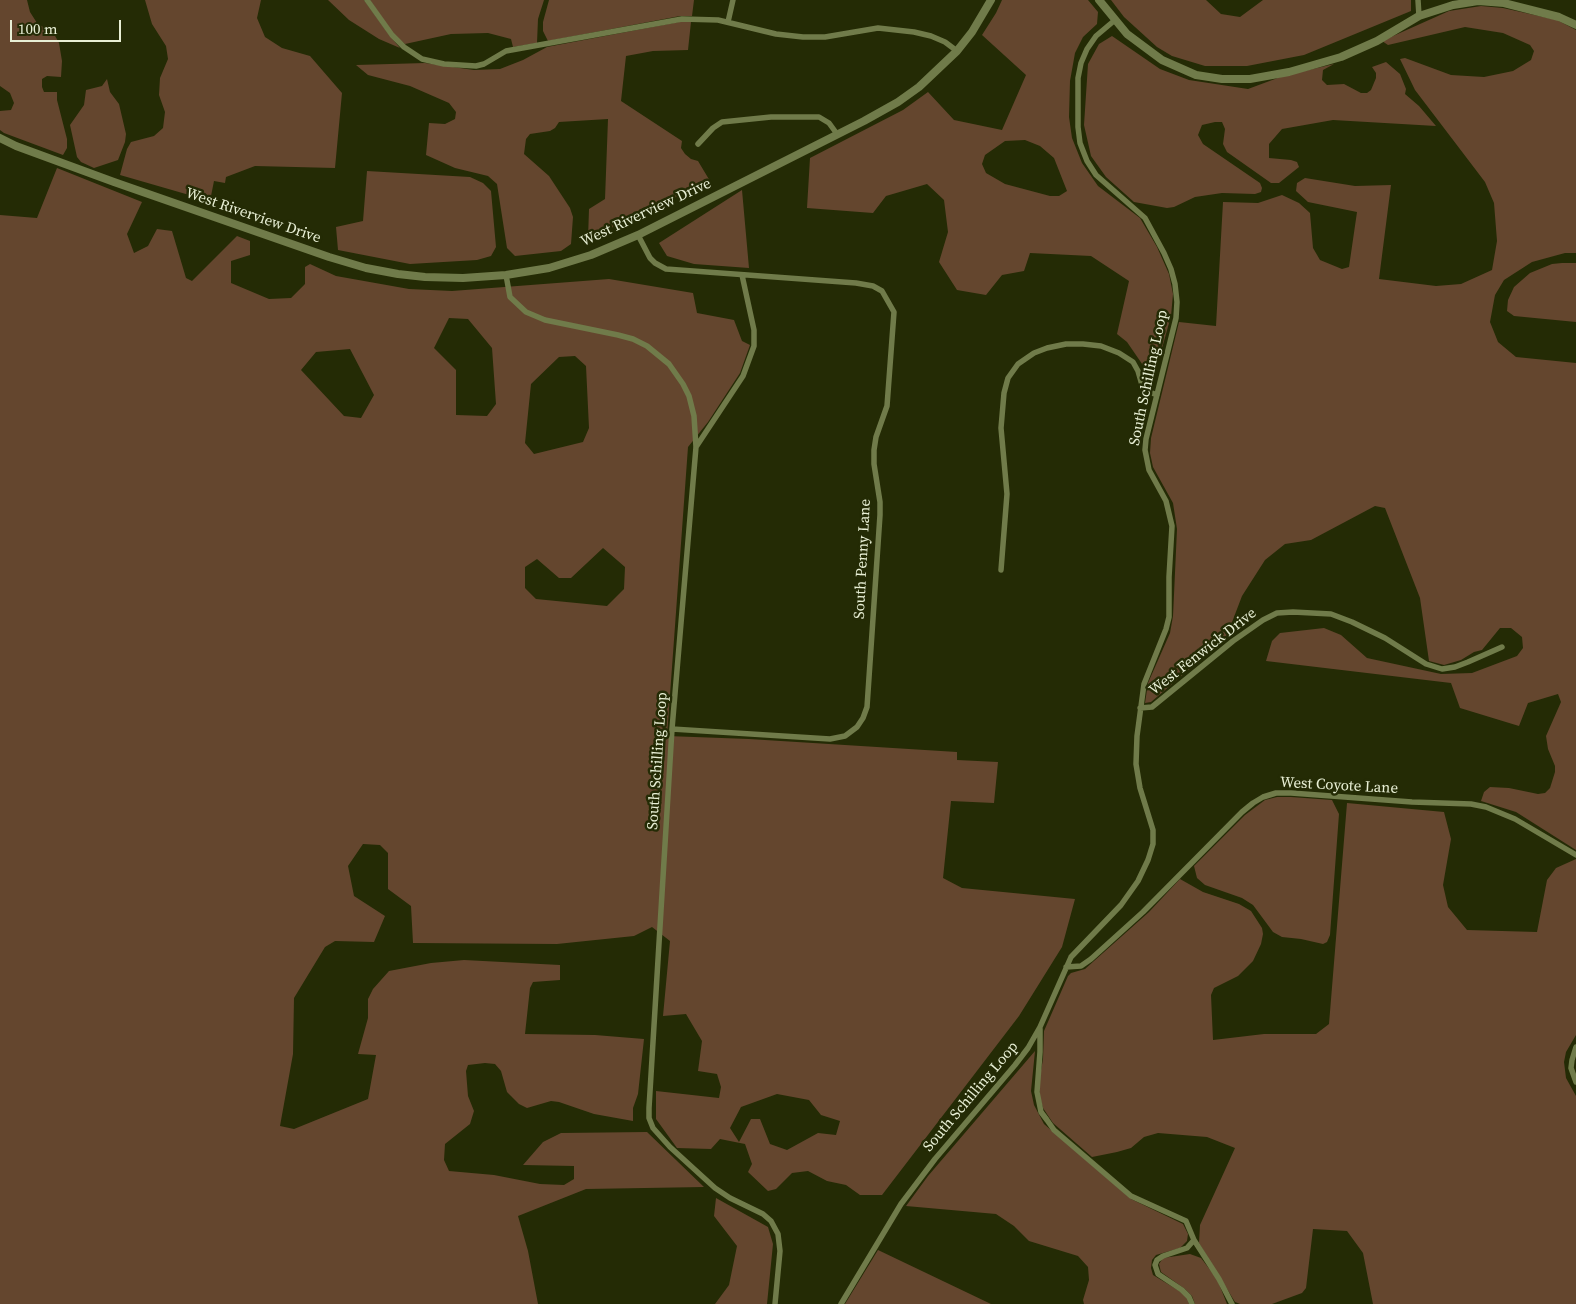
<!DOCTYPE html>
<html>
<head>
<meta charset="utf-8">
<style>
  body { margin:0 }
  #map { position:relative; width:1576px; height:1304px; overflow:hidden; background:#242b05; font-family:"Source Serif 4",serif }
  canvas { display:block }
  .scale { position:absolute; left:10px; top:20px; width:111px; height:22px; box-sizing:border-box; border:2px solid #e8efd5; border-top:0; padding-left:6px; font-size:15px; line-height:18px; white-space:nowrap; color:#e8efd5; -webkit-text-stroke:4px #242b05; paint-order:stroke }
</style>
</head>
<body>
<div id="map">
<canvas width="1576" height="1304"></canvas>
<div class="scale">100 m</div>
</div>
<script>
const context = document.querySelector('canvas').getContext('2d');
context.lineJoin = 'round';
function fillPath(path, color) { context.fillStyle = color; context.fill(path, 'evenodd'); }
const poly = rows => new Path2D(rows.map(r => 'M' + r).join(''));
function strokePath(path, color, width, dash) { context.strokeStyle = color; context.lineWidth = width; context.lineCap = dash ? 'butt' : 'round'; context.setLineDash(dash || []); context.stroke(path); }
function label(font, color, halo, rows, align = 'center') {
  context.font = font + ' "Source Serif 4",serif'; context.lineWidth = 5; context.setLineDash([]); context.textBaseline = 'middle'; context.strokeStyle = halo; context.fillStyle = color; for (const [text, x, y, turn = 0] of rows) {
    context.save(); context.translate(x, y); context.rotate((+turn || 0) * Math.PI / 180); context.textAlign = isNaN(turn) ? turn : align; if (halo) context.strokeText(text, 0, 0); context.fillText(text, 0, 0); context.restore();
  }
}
const green = poly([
  [0,0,27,0,30,12,37,23,54,34,59,43,62,61,61,77,47,76,42,79,42,87,44,92,57,92,57,100,67,139,67,148,63,155,4,133,0,130,0,111,11,110,14,103,10,93,0,86],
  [145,0,261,0,257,18,265,37,282,48,310,56,342,93,335,168,255,166,226,177,225,183,214,181,210,201,120,175,127,149,131,142,154,136,163,128,165,112,159,95,160,78,168,59,166,46,152,24],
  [328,0,364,0,390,36,400,48,379,39,349,20],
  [370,0,544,0,538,19,537,43,513,47,511,39,488,33,451,34,405,44,394,35],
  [549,0,694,0,692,16,680,16,548,41,543,31,543,22],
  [1002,0,1088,0,1098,12,1097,24,1083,37,1075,53,1070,81,1069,117,1072,138,1082,163,1098,186,1140,218,1157,247,1169,274,1173,294,1171,316,1154,377,1149,374,1127,342,1117,334,1129,281,1091,256,1030,253,1024,271,1002,275,986,295,957,290,939,262,948,232,944,200,927,184,886,196,873,213,807,208,810,158,903,110,928,92,954,120,1002,130,1026,75,982,35,996,13],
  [1025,140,1040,146,1054,158,1067,191,1059,196,1050,196,1005,184,986,173,982,164,985,155,1005,141],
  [1111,0,1206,0,1221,14,1240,17,1263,0,1411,0,1411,11,1304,55,1247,66,1205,66,1172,56,1157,47,1124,17],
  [1481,6,1503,8,1557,20,1576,30,1576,253,1565,253,1532,262,1504,280,1495,295,1490,322,1498,342,1516,357,1576,363,1576,850,1516,812,1481,801,1484,792,1490,787,1509,788,1538,794,1545,793,1550,788,1555,772,1555,766,1548,749,1546,736,1561,702,1558,694,1528,703,1519,726,1460,708,1451,683,1266,661,1272,641,1280,633,1324,628,1341,635,1367,658,1441,674,1472,673,1517,656,1523,648,1522,637,1511,628,1500,628,1482,650,1474,652,1461,660,1444,665,1429,661,1420,598,1385,508,1375,506,1311,540,1285,544,1265,560,1242,596,1226,638,1151,702,1145,703,1148,683,1170,633,1173,616,1177,529,1173,503,1153,467,1150,453,1151,438,1179,322,1216,326,1223,202,1258,203,1282,195,1299,203,1310,213,1313,248,1320,260,1342,269,1349,267,1357,212,1308,202,1296,191,1297,183,1305,178,1355,186,1391,185,1379,279,1436,286,1461,284,1492,270,1497,241,1494,203,1485,182,1415,90,1400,59,1405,58,1451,75,1484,77,1513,71,1531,60,1534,51,1530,45,1503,33,1465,27,1388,45,1382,41,1449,11],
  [679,22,691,22,688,50,653,51,626,56,621,101,682,141,681,148,685,154,691,159,698,161,710,181,588,239,589,209,605,199,608,119,559,122,555,128,550,131,530,134,526,139,524,154,549,176,570,208,573,217,571,244,561,251,515,256,507,248,497,184,488,176,455,168,426,155,429,123,445,124,455,119,456,112,449,103,410,86,368,75,356,65,425,63,474,70,500,69,523,60,547,47],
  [1112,36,1160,69,1189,80,1248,89,1283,76,1334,64,1323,70,1322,80,1327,85,1344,84,1361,93,1367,93,1371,90,1376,78,1376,73,1372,67,1386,62,1400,74,1406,89,1405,94,1419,106,1436,126,1333,120,1282,129,1269,144,1269,158,1291,160,1297,162,1299,167,1279,183,1271,183,1227,152,1223,144,1225,129,1222,122,1215,122,1202,125,1198,135,1203,144,1260,183,1262,188,1261,192,1255,194,1222,193,1195,197,1174,207,1167,208,1134,202,1106,177,1091,156,1084,125,1088,64,1099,44],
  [107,79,110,92,119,104,126,134,125,142,118,160,94,168,81,162,77,157,70,125,84,105,86,90,102,86],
  [57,168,142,202,127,234,134,253,148,246,157,229,172,231,186,278,192,281,237,236,250,241,250,255,231,261,231,283,269,299,291,298,305,284,305,267,310,264,336,276,409,289,452,291,609,279,693,293,697,313,734,320,742,341,750,345,740,373,708,422,688,447,667,736,749,739,957,752,957,760,998,762,994,803,951,801,943,878,962,888,1075,899,1062,947,1019,1016,882,1195,860,1195,846,1185,827,1181,808,1171,792,1173,776,1189,768,1191,748,1172,752,1164,745,1144,720,1139,711,1149,677,1148,656,1119,656,1091,719,1098,721,1087,717,1074,698,1071,702,1041,686,1014,663,1016,670,941,652,927,634,936,557,944,413,943,411,906,388,889,388,853,380,845,363,844,348,866,354,896,385,916,374,942,335,941,325,947,294,998,293,1054,280,1126,294,1129,368,1099,376,1055,358,1054,368,1018,368,999,373,989,389,971,431,963,464,960,560,965,560,980,533,982,530,988,525,1034,595,1035,644,1039,638,1094,633,1108,633,1121,594,1114,559,1102,551,1101,527,1108,519,1104,507,1092,501,1071,495,1064,485,1063,468,1065,466,1071,468,1096,474,1111,470,1124,445,1144,444,1160,449,1171,494,1175,540,1184,564,1185,574,1179,574,1166,523,1165,543,1142,561,1133,647,1132,704,1187,586,1189,518,1216,528,1251,538,1304,0,1304,0,215,37,218],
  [449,318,468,319,492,348,496,404,487,416,456,415,456,370,434,348],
  [350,349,374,395,361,418,344,416,301,370,316,352],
  [575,356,586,366,589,428,583,442,534,454,525,443,531,384,559,357],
  [603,548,625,567,624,589,607,606,536,599,525,588,525,567,537,559,559,578,571,578],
  [777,1094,809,1100,821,1115,840,1121,836,1135,818,1133,787,1150,770,1144,760,1119,751,1119,739,1142,730,1128,741,1107],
  [367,171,470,177,483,183,491,191,496,247,491,256,477,260,410,264,338,250,336,227,363,221],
  [742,190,749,268,694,264,667,256,659,243],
  [1562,263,1576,263,1576,322,1514,316,1507,311,1508,300,1514,287,1530,273,1552,264],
  [1277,797,1291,797,1332,800,1339,814,1330,935,1327,942,1323,944,1301,939,1282,937,1273,932,1253,905,1242,898,1205,885,1197,878,1194,866,1245,815,1265,800],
  [1347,803,1444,812,1451,839,1443,885,1448,907,1467,930,1537,932,1547,880,1556,868,1576,859,1576,1035,1566,1052,1564,1062,1566,1078,1576,1096,1576,1304,1373,1304,1363,1253,1347,1231,1313,1229,1306,1288,1302,1293,1272,1304,1240,1304,1235,1302,1199,1243,1200,1225,1235,1148,1207,1137,1158,1133,1144,1137,1131,1148,1117,1152,1092,1157,1053,1123,1043,1108,1040,1098,1039,1082,1043,1059,1044,1031,1068,976,1071,973,1085,969,1149,912,1180,879,1203,892,1239,904,1251,911,1262,928,1263,934,1261,944,1253,961,1238,976,1214,988,1211,995,1213,1040,1264,1034,1316,1034,1329,1024],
  [1035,1051,1031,1091,1034,1105,1044,1124,1131,1199,1183,1224,1188,1234,1187,1241,1180,1248,1156,1255,1152,1260,1151,1268,1153,1275,1181,1292,1188,1299,1189,1304,1084,1304,1083,1300,1089,1280,1088,1267,1078,1256,1029,1241,1014,1226,996,1214,906,1206,928,1176],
  [716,1198,768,1227,773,1244,767,1304,715,1304,729,1285,737,1246,714,1216],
  [878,1250,991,1304,845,1304],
  [1190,1254,1201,1258,1217,1279,1227,1304,1195,1304,1192,1296,1185,1289,1161,1272,1159,1264,1163,1258]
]);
const minor = poly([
  [367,0,392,35,404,47,422,59,444,64,476,66,484,64,506,51,682,19,718,20,776,34,803,37,825,37,878,28,914,32,931,36,945,42,957,51],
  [1418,0,1419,16],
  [728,22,733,0],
  [698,144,713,128,722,122,771,117,819,117,829,123,837,134],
  [638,235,650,258,655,263,666,269,856,283,873,286,882,291,894,312,887,406,876,437,874,450,874,464,880,502,880,515,867,707,863,718,857,727,845,736,830,739,672,729],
  [506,275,510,297,526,312,545,320,618,335,633,339,647,346,669,364,683,384,689,396,694,416,696,447,672,729,649,1108,649,1118,653,1128,670,1147,715,1188,730,1198,763,1214,771,1221,778,1234,780,1251,775,1304],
  [696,447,743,376,754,346,754,330,742,275],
  [1001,570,1007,494,1001,428,1004,393,1008,378,1018,364,1034,353,1047,348,1066,344,1083,344,1101,346,1119,353,1133,362,1138,371,1142,385,1147,391,1157,395],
  [1140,708,1152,707,1233,641,1263,620,1277,613,1293,612,1331,614,1352,622,1385,638,1426,664,1442,669,1455,667,1468,662,1502,647],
  [1066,967,1081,966,1091,959,1143,912,1242,812,1253,803,1263,797,1276,793,1291,793,1412,802,1471,804,1486,807,1515,819,1576,855],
  [1040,1029,1040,1052,1037,1092,1041,1112,1047,1120,1054,1130,1131,1196,1186,1221,1194,1240,1219,1279,1232,1304],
  [1576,1047,1572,1060,1571,1068,1576,1082],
  [841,1304,901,1204,935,1159,1015,1065,1028,1048,1040,1027,1071,957,1121,905,1138,881,1148,860,1153,844,1153,830,1140,788,1136,764,1137,736,1144,684,1166,629,1169,617,1169,577,1172,526,1166,501,1149,470,1145,450,1146,439,1176,318,1177,302,1175,284,1171,269,1164,253,1145,218,1096,175,1087,161,1080,143,1078,127,1078,78,1081,63,1087,49,1096,36,1115,20],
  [1192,1304,1189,1297,1182,1290,1158,1274,1155,1265,1157,1260,1163,1256,1187,1248,1194,1240]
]);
const tertiary = poly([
  [1099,0,1127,34,1162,60,1196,75,1222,79,1250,79,1289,72,1341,57,1377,41,1419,16,1453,5,1478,1,1504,3,1559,17,1576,25],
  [0,138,16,146,114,182,329,257,366,268,398,274,425,277,463,278,506,275,549,268,591,255,638,235,864,121,898,102,919,87,957,51,972,32,991,0]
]);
const streetNames = [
  ["West Riverview Drive",646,213,-25],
  ["West Riverview Drive",253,216,19],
  ["South Schilling Loop",1149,378,-78],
  ["South Penny Lane",863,559,-87],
  ["West Fenwick Drive",1203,652,-38],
  ["South Schilling Loop",658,761,-86],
  ["West Coyote Lane",1339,786,3],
  ["South Schilling Loop",971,1097,-50]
];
fillPath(green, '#64462e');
strokePath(minor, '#707b4a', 5.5);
strokePath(tertiary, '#707b4a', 8);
label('15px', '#e8efd5', '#242b05', streetNames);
</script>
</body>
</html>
